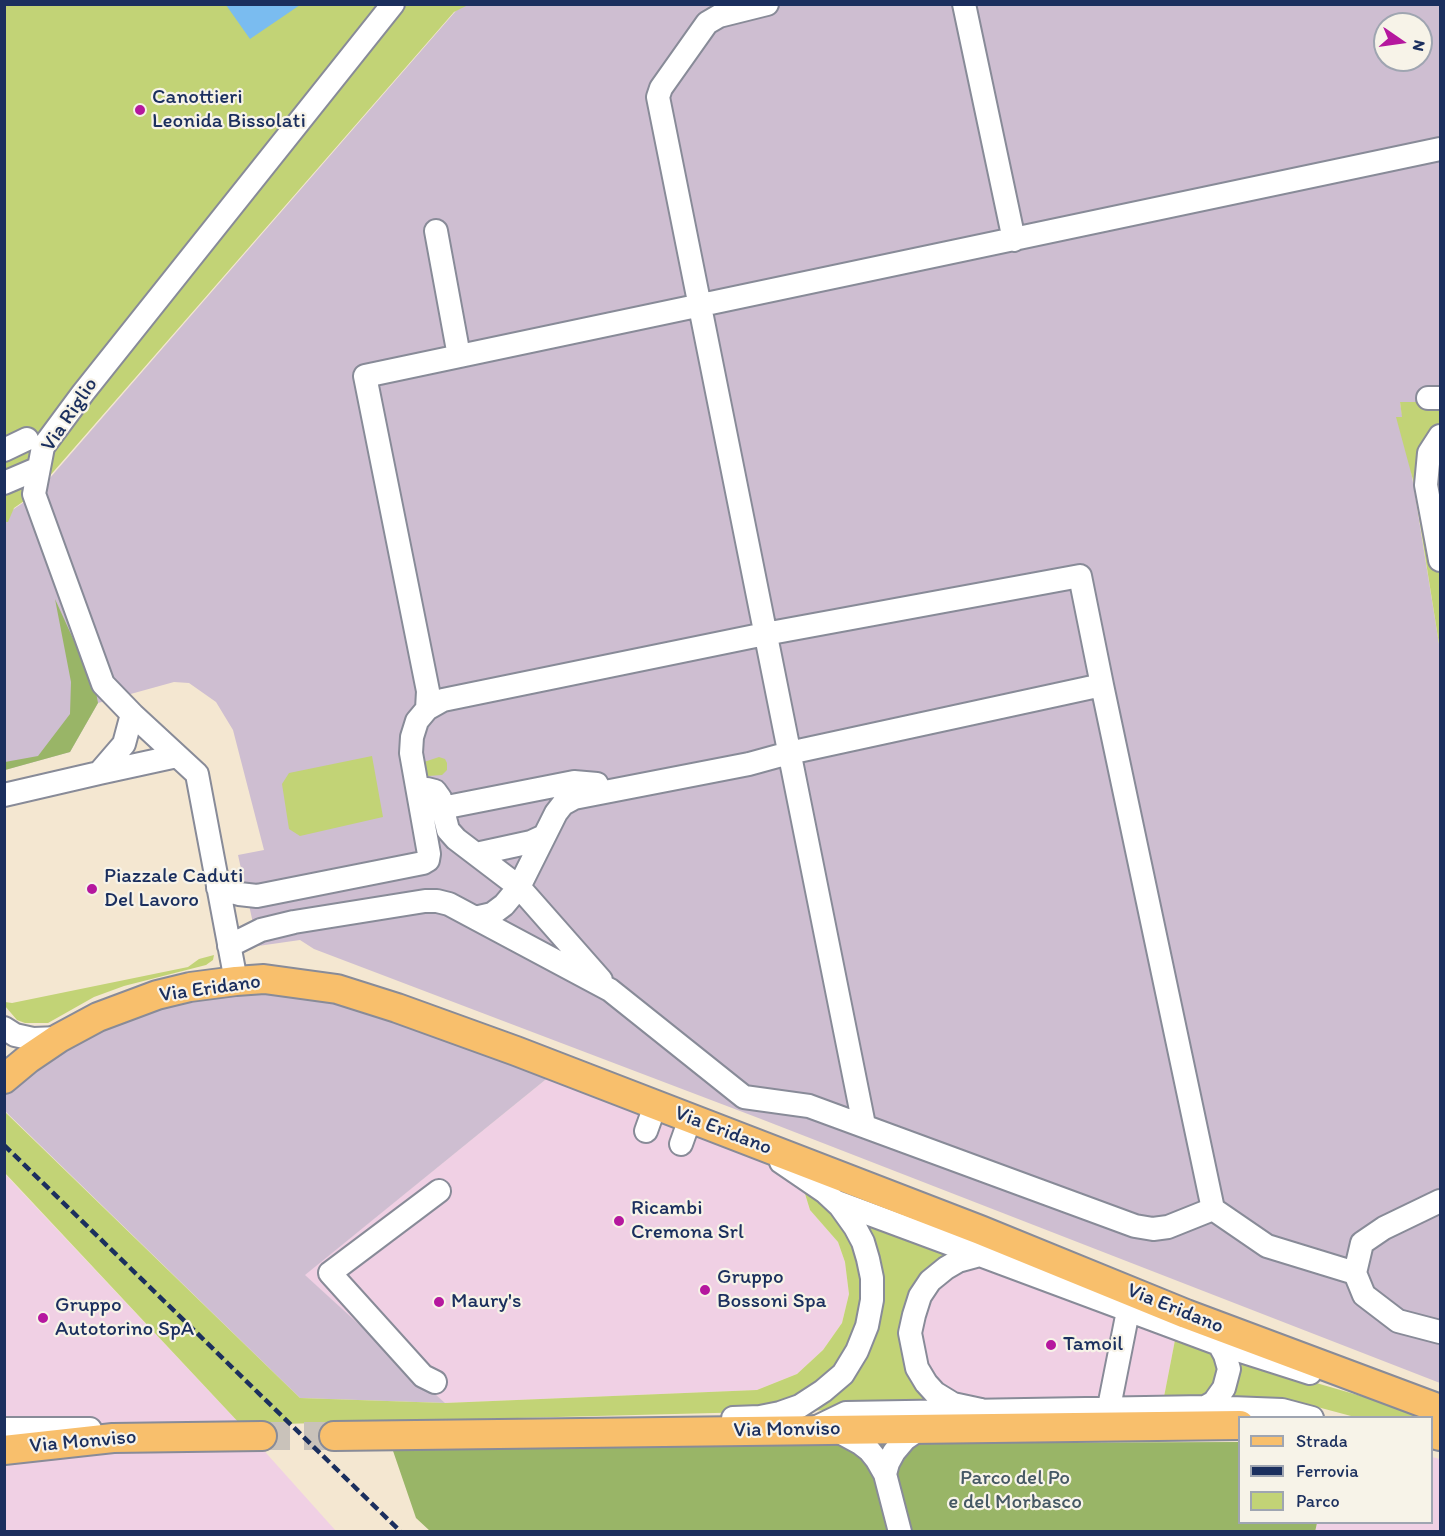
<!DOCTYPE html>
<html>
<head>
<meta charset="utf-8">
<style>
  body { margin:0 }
  #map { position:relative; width:1445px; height:1536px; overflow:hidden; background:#f4e7d1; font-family:Itim,sans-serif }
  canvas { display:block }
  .frame { position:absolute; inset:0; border:6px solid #1b2f5e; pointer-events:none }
  .legend { position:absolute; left:1238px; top:1416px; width:195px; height:108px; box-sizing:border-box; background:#f7f3e8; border:2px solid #9fa5b1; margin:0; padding:8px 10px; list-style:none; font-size:18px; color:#1b2f5e }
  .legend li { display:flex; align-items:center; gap:12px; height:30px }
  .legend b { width:30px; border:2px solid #9fa5b1 }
  .north { position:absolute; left:1373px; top:12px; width:60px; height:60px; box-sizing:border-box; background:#f7f3e8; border:2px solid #9fa5b1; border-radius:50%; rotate:103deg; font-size:16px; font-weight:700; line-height:24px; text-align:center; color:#1b2f5e }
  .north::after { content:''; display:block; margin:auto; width:21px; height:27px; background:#b5179e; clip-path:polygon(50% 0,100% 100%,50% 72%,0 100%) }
</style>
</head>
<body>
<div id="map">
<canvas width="1445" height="1536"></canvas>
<div class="frame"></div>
<ul class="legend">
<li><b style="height:8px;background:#f8bf6c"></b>Strada</li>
<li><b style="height:8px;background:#1b2f5e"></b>Ferrovia</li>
<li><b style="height:16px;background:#c2d376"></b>Parco</li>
</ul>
<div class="north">N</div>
</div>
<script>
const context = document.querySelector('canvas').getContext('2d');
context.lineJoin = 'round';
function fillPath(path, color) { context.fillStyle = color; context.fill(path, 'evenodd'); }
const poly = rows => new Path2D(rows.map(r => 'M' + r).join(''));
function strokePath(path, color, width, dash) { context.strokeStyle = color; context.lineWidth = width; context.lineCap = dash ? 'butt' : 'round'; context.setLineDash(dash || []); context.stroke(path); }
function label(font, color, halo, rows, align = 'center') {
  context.font = font + ' Itim,sans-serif'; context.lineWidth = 4.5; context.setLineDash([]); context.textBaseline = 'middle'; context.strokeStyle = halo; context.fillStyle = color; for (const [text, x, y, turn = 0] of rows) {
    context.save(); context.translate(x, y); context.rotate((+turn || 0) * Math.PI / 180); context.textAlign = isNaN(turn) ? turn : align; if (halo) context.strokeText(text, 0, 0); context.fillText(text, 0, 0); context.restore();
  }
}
const built = poly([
  [550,1076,759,1161,802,1184,810,1210,838,1242,845,1262,849,1294,842,1323,823,1350,797,1374,757,1390,445,1403,304,1275],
  [4,1173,241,1425,336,1531,5,1531,5,1466,235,1426,5,1426],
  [961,1251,1176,1335,1163,1402,951,1407,912,1376,901,1348,902,1320],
  [1432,1457,1440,1459,1440,1531,1315,1532,1317,1523,1432,1522]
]);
const industrial = poly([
  [461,5,1440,5,1440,402,1400,402,1440,650,1440,1383,761,1119,314,949,300,940,258,946,238,855,264,850,233,730,216,702,189,683,174,682,98,703,70,752,5,770,5,515,36,494],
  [1385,24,1421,24,1421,60,1385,60],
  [232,993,334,994,550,1076,305,1275,445,1403,300,1398,5,1111,5,1089,92,1033,159,1007]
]);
const green = poly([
  [4,5,468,5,454,12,34,494,14,508,8,522,5,522],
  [1400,402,1440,402,1440,650,1413,480,1396,417,1402,417],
  [372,756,383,817,300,836,289,829,282,784,289,773],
  [439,757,445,759,447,763,447,770,442,775,428,776,423,772,422,767,424,762],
  [214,955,213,960,206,965,124,986,94,997,48,1023,25,1023,17,1020,5,1006,5,1002,12,1003,188,967,199,959],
  [4,1111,300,1398,445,1403,757,1390,797,1374,823,1350,842,1323,849,1294,845,1262,838,1242,810,1210,802,1184,961,1251,902,1320,901,1348,912,1376,951,1407,241,1425,5,1173],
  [1176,1335,1208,1347,1223,1369,1206,1398,1163,1402],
  [1244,1362,1392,1405,1432,1418,1351,1416,1295,1401,1232,1402,1229,1399,1238,1366]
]);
const forest = poly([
  [55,599,95,687,98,703,70,752,5,770,5,762,38,756,70,714,71,682],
  [1239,1442,1240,1522,1317,1523,1315,1532,430,1531,416,1518,391,1445]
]);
const water = poly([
  [226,5,300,5,250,39]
]);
const majorTunnel = poly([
  [262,1436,334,1436]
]);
const minor = poly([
  [767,4,719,16,707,23,661,88,658,97,864,1125],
  [964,4,1014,240],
  [436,231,459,356],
  [1428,398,1440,398],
  [1440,436,1429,453,1426,485,1440,560],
  [4,450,27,439],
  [4,483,39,468],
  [1102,685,1213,1209],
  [427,709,428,691,365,376,1440,149],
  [99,773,177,756],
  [418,790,427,789,435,791,440,798,448,830,456,839,519,887,601,980],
  [4,795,99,773,124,744,132,714],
  [442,808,574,782,597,784],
  [476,854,531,842,544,836],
  [218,888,239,894,257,896,423,863,428,860,429,854,411,753,412,737,417,721,427,709,443,700,765,634,1080,576,1102,685,789,753,749,764,574,798,563,804,556,813,519,887,504,905,492,914,475,918],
  [229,946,261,930,294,922,425,901,437,901,449,904,610,990,744,1097,809,1106,1135,1226,1153,1229,1168,1227,1213,1209,1267,1246,1355,1273],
  [236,981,197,774,132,714,103,684,34,494,43,447,83,393,393,4],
  [4,1028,15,1035,33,1039,59,1038],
  [646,1131,651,1117],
  [681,1144,686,1130],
  [1440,1201,1384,1228,1362,1243,1355,1273,1364,1295,1398,1321,1440,1332],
  [837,1202,980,1255],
  [1219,1344,1310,1373],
  [435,1382,423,1376,330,1273,439,1191],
  [1109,1407,1128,1311],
  [1205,1407,1282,1410,1312,1418],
  [733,1418,760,1417,780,1413,800,1406,823,1391,843,1374,857,1351,867,1326,872,1300,872,1278,868,1259,863,1242,855,1227,840,1206,825,1192,781,1162],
  [815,1428,846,1413,1205,1407,1214,1402,1224,1388,1229,1369,1225,1355,1219,1344,980,1255,958,1261,946,1268,930,1281,920,1296,914,1315,910,1333,917,1368,926,1383,935,1393,953,1404,981,1410],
  [4,1429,90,1429],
  [836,1430,860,1443,869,1450,877,1460,885,1474,900,1532],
  [885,1474,888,1463,894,1452,905,1439,921,1428]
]);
const major = poly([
  [4,1079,28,1059,59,1038,98,1017,157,995,190,987,236,981,264,979,337,989,397,1008,516,1051,980,1230,1186,1314,1440,1409],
  [1432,1434,1440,1436],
  [334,1436,1240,1425],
  [4,1450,113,1438,262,1436]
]);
const rail = poly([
  [4,1145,401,1532]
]);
const markers = [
  [140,110,6,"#b5179e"],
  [92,889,6,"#b5179e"],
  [619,1221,6,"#b5179e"],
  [705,1290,6,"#b5179e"],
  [439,1302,6,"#b5179e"],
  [43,1318,6,"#b5179e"],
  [1051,1345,6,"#b5179e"]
];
const poiNames = [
  ["Canottieri",152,98],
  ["Leonida Bissolati",152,122],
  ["Piazzale Caduti",104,877],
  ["Del Lavoro",104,901],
  ["Ricambi",631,1209],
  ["Cremona Srl",631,1233],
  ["Gruppo",717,1278],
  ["Bossoni Spa",717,1302],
  ["Maury's",451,1302],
  ["Gruppo",55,1306],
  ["Autotorino SpA",55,1330],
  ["Tamoil",1063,1345]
];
const streetNames = [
  ["Via Riglio",70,415,-56],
  ["Via Eridano",210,989,-8],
  ["Via Eridano",723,1131,21],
  ["Via Eridano",1175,1309,22],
  ["Via Monviso",787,1430,-1],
  ["Via Monviso",83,1442,-5]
];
const parkNames = [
  ["Parco del Po",1015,1479],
  ["e del Morbasco",1015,1503]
];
fillPath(built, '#f0d0e4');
fillPath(industrial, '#cebed1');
fillPath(green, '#c2d376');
fillPath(forest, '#99b567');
fillPath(water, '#7abcf0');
strokePath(majorTunnel, '#c9c2ba', 28, [28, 14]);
strokePath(minor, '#888b98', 26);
strokePath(major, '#888b98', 32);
strokePath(minor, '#fff', 22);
strokePath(major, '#f8bf6c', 28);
strokePath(rail, '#1b2f5e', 4.5, [9, 4.5]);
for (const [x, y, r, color] of markers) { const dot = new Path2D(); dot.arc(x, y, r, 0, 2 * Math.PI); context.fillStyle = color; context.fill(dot); strokePath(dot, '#f7f3e8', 2); }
label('21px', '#1b2f5e', '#f7f3e8', poiNames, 'left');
label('21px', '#1b2f5e', '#f7f3e8', streetNames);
label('21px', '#455864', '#f7f3e8', parkNames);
</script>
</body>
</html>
